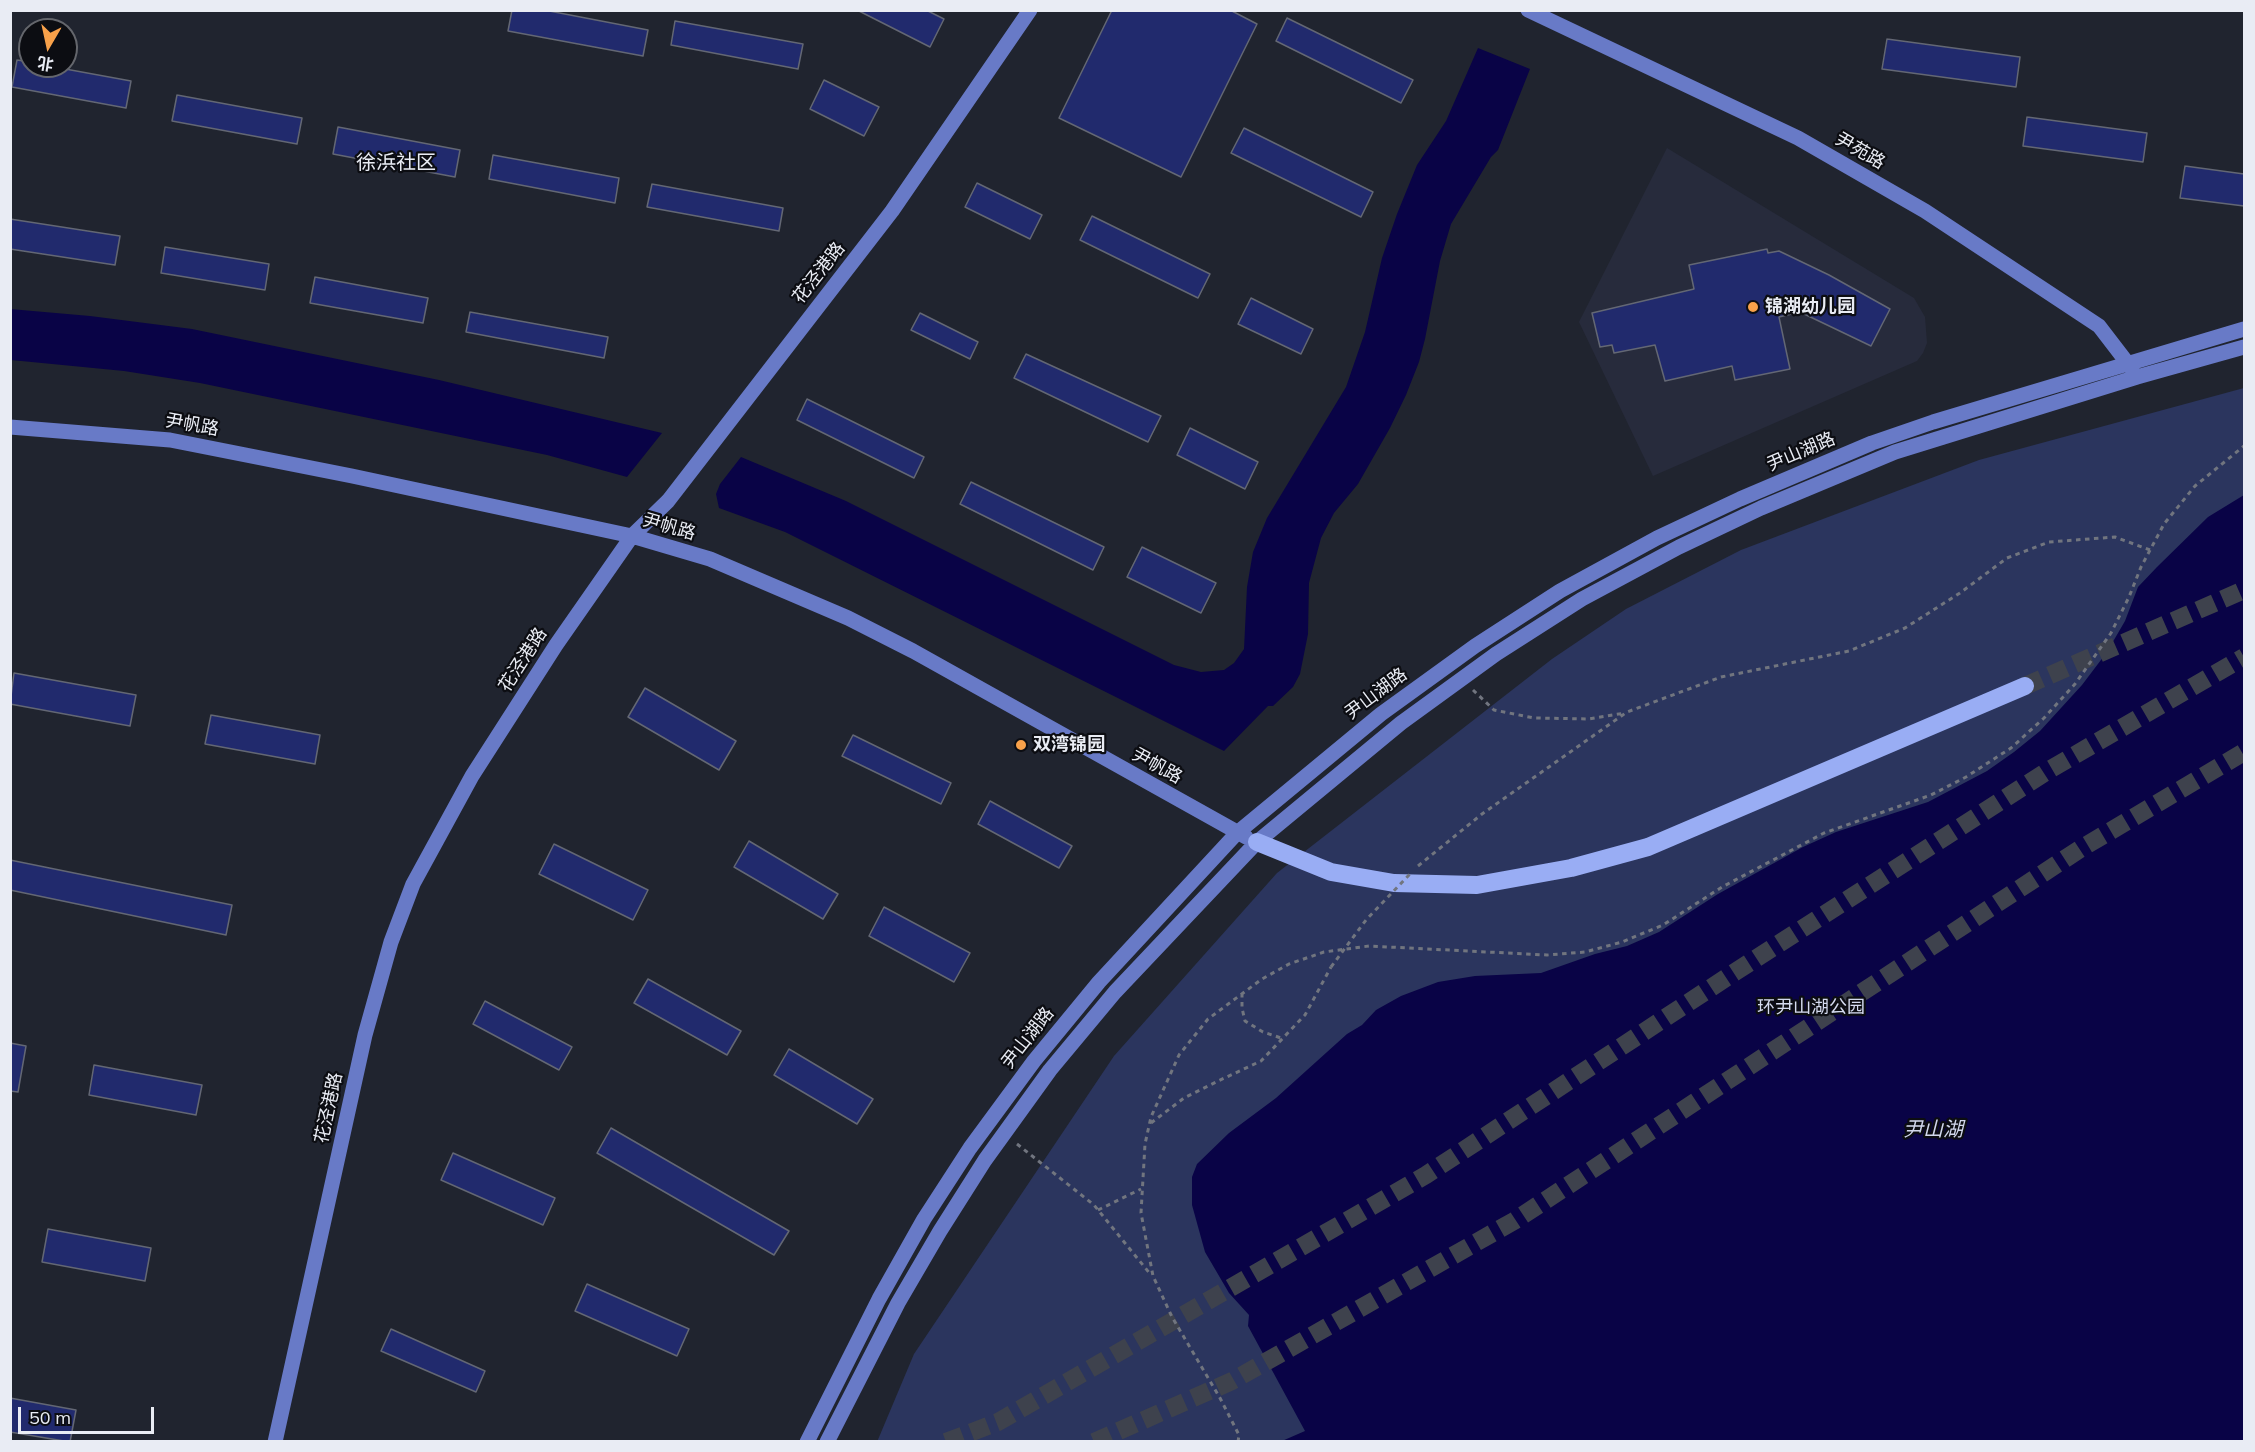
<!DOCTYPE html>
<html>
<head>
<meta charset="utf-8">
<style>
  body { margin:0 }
  #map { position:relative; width:2255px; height:1452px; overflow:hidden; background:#20242f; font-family:Mulish,"Noto Sans SC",sans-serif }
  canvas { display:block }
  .frame { position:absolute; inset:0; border:12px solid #e9ecf4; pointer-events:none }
  .north { position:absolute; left:18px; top:18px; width:60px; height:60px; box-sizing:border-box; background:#0c0d12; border:2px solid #64666c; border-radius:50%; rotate:189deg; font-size:16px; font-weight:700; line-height:24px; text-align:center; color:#e9ecf4 }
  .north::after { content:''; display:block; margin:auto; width:21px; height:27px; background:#f8a14a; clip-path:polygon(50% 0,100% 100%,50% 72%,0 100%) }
  .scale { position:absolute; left:18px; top:1407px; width:136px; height:27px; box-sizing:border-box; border:3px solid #e9ecf4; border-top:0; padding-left:8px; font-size:18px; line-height:21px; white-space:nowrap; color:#e9ecf4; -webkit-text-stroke:4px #0c0d12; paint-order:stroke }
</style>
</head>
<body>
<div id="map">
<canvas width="2255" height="1452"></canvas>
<div class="frame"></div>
<div class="north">北</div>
<div class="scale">50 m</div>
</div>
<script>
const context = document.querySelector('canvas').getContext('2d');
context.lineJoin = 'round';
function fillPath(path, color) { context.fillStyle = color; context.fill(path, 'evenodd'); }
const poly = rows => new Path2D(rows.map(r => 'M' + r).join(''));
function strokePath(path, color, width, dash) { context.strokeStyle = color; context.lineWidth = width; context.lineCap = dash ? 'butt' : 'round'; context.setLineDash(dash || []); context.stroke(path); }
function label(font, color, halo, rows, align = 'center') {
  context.font = font + ' Mulish,"Noto Sans SC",sans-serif'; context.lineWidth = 4.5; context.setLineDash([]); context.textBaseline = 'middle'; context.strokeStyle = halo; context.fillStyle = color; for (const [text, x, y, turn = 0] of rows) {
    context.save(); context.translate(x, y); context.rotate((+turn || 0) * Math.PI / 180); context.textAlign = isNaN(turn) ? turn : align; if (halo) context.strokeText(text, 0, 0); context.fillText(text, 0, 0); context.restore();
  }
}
const built = poly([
  [1667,148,1914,298,1925,317,1927,343,1923,353,1917,361,1653,476,1579,322]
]);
const green = poly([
  [2244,388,2244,1441,877,1442,914,1354,1114,1056,1277,873,1552,659,1626,609,1741,550,1979,460]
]);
const water = poly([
  [1478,48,1530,69,1498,150,1491,157,1451,224,1440,261,1425,339,1419,362,1406,395,1390,428,1358,484,1334,513,1321,538,1309,583,1308,634,1300,674,1293,687,1273,706,1268,706,1224,751,785,532,719,508,716,494,720,484,741,457,846,501,1174,665,1201,672,1224,670,1234,663,1244,649,1247,587,1253,552,1267,518,1346,387,1365,332,1382,258,1397,214,1417,165,1446,121],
  [10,309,90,316,192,329,439,380,662,433,627,477,547,455,200,383,124,371,11,360],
  [2244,495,2244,1441,1282,1441,1305,1431,1248,1326,1249,1315,1229,1293,1205,1252,1192,1205,1192,1177,1197,1164,1229,1133,1276,1098,1347,1034,1362,1025,1376,1010,1401,996,1438,982,1475,976,1541,973,1595,954,1627,946,1659,932,1718,894,1803,847,1836,832,1928,802,1987,771,2014,752,2040,731,2082,685,2107,652,2125,621,2138,587,2157,567,2208,517]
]);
const building = poly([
  [512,10,544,10,648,30,643,56,508,31,512,10],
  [857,10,926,10,944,19,930,47,857,10],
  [1112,10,1230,10,1257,24,1181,177,1059,118,1112,10],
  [1287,18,1413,80,1401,103,1276,41,1287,18],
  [675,21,803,44,798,69,671,45,675,21],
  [1887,39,2020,57,2016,87,1882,69,1887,39],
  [17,60,30,62,30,66,49,66,131,81,126,108,12,87,17,60],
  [824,80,879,107,864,136,810,109,824,80],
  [177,95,302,118,297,144,172,121,177,95],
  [2027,117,2147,133,2143,162,2023,146,2027,117],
  [338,127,460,150,455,177,333,154,338,127],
  [1244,128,1373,192,1361,217,1231,153,1244,128],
  [493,155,619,178,615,203,489,179,493,155],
  [2185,166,2244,174,2244,206,2180,198,2185,166],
  [977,183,1042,215,1030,239,965,207,977,183],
  [652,184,783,208,779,231,647,207,652,184],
  [1092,216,1210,274,1198,298,1080,240,1092,216],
  [10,219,120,236,115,265,10,249,10,219],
  [165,247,269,264,265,290,161,273,165,247],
  [1767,249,1768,253,1779,251,1829,275,1890,309,1871,346,1800,312,1779,317,1790,369,1735,380,1732,366,1665,381,1655,345,1614,353,1612,345,1600,347,1592,313,1694,289,1689,265,1767,249],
  [315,277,428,298,423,323,310,303,315,277],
  [1251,298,1313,329,1301,354,1238,324,1251,298],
  [470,312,608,337,604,358,466,332,470,312],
  [920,313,978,342,970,359,911,330,920,313],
  [1026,354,1161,416,1148,442,1014,378,1026,354],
  [807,399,924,457,914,478,797,420,807,399],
  [1190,428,1258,462,1245,489,1177,455,1190,428],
  [971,482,1104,547,1093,570,960,504,971,482],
  [1142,547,1216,583,1201,613,1127,577,1142,547],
  [14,673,136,695,130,726,10,704,14,673],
  [645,688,736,741,719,770,628,717,645,688],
  [211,715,320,735,315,764,205,744,211,715],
  [853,735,951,783,941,804,842,756,853,735],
  [990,801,1072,846,1059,868,978,824,990,801],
  [749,841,838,894,823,919,734,867,749,841],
  [554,844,648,890,633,920,539,874,554,844],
  [10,860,232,905,226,935,10,890,10,860],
  [884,907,970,953,954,982,869,936,884,907],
  [648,979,741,1031,727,1055,634,1003,648,979],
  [485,1001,572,1047,559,1070,473,1024,485,1001],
  [10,1043,26,1046,18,1092,10,1091,10,1043],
  [789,1049,873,1099,857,1124,774,1075,789,1049],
  [94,1065,202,1085,196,1115,89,1095,94,1065],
  [611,1128,789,1231,774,1255,597,1153,611,1128],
  [453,1153,555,1198,543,1225,441,1180,453,1153],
  [48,1229,151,1248,145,1281,42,1262,48,1229],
  [587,1284,689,1329,677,1356,575,1311,587,1284],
  [391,1329,485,1371,476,1392,381,1351,391,1329],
  [10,1398,76,1410,70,1442,10,1432,10,1398]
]);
const highwayTunnel = poly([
  [2025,686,2244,590],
  [946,1442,998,1422,1426,1175,1735,972,2049,770,2244,657],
  [1094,1442,1232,1381,1514,1221,2080,849,2244,752]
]);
const path = poly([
  [1473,690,1494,710,1534,718,1588,719,1625,713],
  [1418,866,1482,814,1627,712,1721,677,1849,651,1905,628,1960,593,2007,558,2049,542,2115,537,2150,550],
  [1242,993,1242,1008,1245,1021,1263,1032,1284,1039],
  [1151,1123,1184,1098,1216,1082,1261,1061,1305,1015,1331,967],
  [1017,1144,1094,1205,1151,1275],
  [1098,1210,1141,1189],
  [1238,1442,1239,1435,1220,1398,1172,1317,1153,1276,1141,1213,1145,1144,1151,1117,1179,1055,1208,1019,1262,979,1289,964,1324,952,1369,946,1547,955,1585,952,1622,942,1663,925,1722,887,1824,833,1931,795,1966,777,2011,748,2044,718,2075,684,2111,633,2129,597,2141,567,2164,524,2195,486,2244,446]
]);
const secondary = poly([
  [1528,10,1798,138,1925,211,2099,326,2132,369],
  [10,427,170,440,352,476,632,536,710,559,848,618,913,651,1246,837],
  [275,1442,365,1035,391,942,413,884,472,776,556,645,632,536,668,501,892,211,1030,10],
  [807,1442,879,1299,924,1219,970,1148,1034,1061,1099,982,1237,833,1381,714,1475,646,1560,591,1657,538,1740,499,1872,443,1933,422,2244,329],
  [827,1442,898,1303,940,1231,985,1160,1050,1070,1115,992,1257,842,1401,723,1496,654,1582,599,1679,547,1761,508,1895,452,2137,377,2244,347]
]);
const highway = poly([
  [1257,842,1331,872,1394,883,1477,885,1571,868,1648,847,2025,686]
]);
const pathBridge = poly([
  [1331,967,1366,920,1411,873]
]);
const markers = [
  [1753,307,6,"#f8a14a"],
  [1021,745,6,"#f8a14a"]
];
const streetNames = [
  ["尹苑路",1860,151,30],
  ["花泾港路",819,273,-52],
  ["尹帆路",192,425,10],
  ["尹山湖路",1801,452,-23],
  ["尹帆路",669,527,16],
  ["花泾港路",523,660,-57],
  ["尹山湖路",1376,694,-37],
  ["尹帆路",1157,766,29],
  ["尹山湖路",1028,1038,-52],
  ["花泾港路",329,1108,-78]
];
const poiNames = [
  ["锦湖幼儿园",1765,307],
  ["双湾锦园",1033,745]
];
const parkNames = [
  ["环尹山湖公园",1811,1008]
];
const neighbourhoodNames = [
  ["徐浜社区",396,163]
];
const waterNames = [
  ["尹山湖",1933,1130]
];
fillPath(built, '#272b3c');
fillPath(green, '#2b355e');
fillPath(water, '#090346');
fillPath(building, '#212a6d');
strokePath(building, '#636774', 1.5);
strokePath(highwayTunnel, '#3e424d', 18, [18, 9]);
strokePath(path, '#71757f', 3, [4.5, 4.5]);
strokePath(secondary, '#687ac7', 15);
strokePath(highway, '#99adf4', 18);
strokePath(pathBridge, '#71757f', 3, [4.5, 4.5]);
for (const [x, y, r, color] of markers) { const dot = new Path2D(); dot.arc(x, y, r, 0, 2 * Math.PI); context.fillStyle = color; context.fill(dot); strokePath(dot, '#0c0d12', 2); }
label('18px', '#e9ecf4', '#0c0d12', streetNames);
label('bold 18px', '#e9ecf4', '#0c0d12', poiNames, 'left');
label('18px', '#d5dbf0', '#0c0d12', parkNames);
label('20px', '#e9ecf4', '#0c0d12', neighbourhoodNames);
label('italic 20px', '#d1d7ec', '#0c0d12', waterNames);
</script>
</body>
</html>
